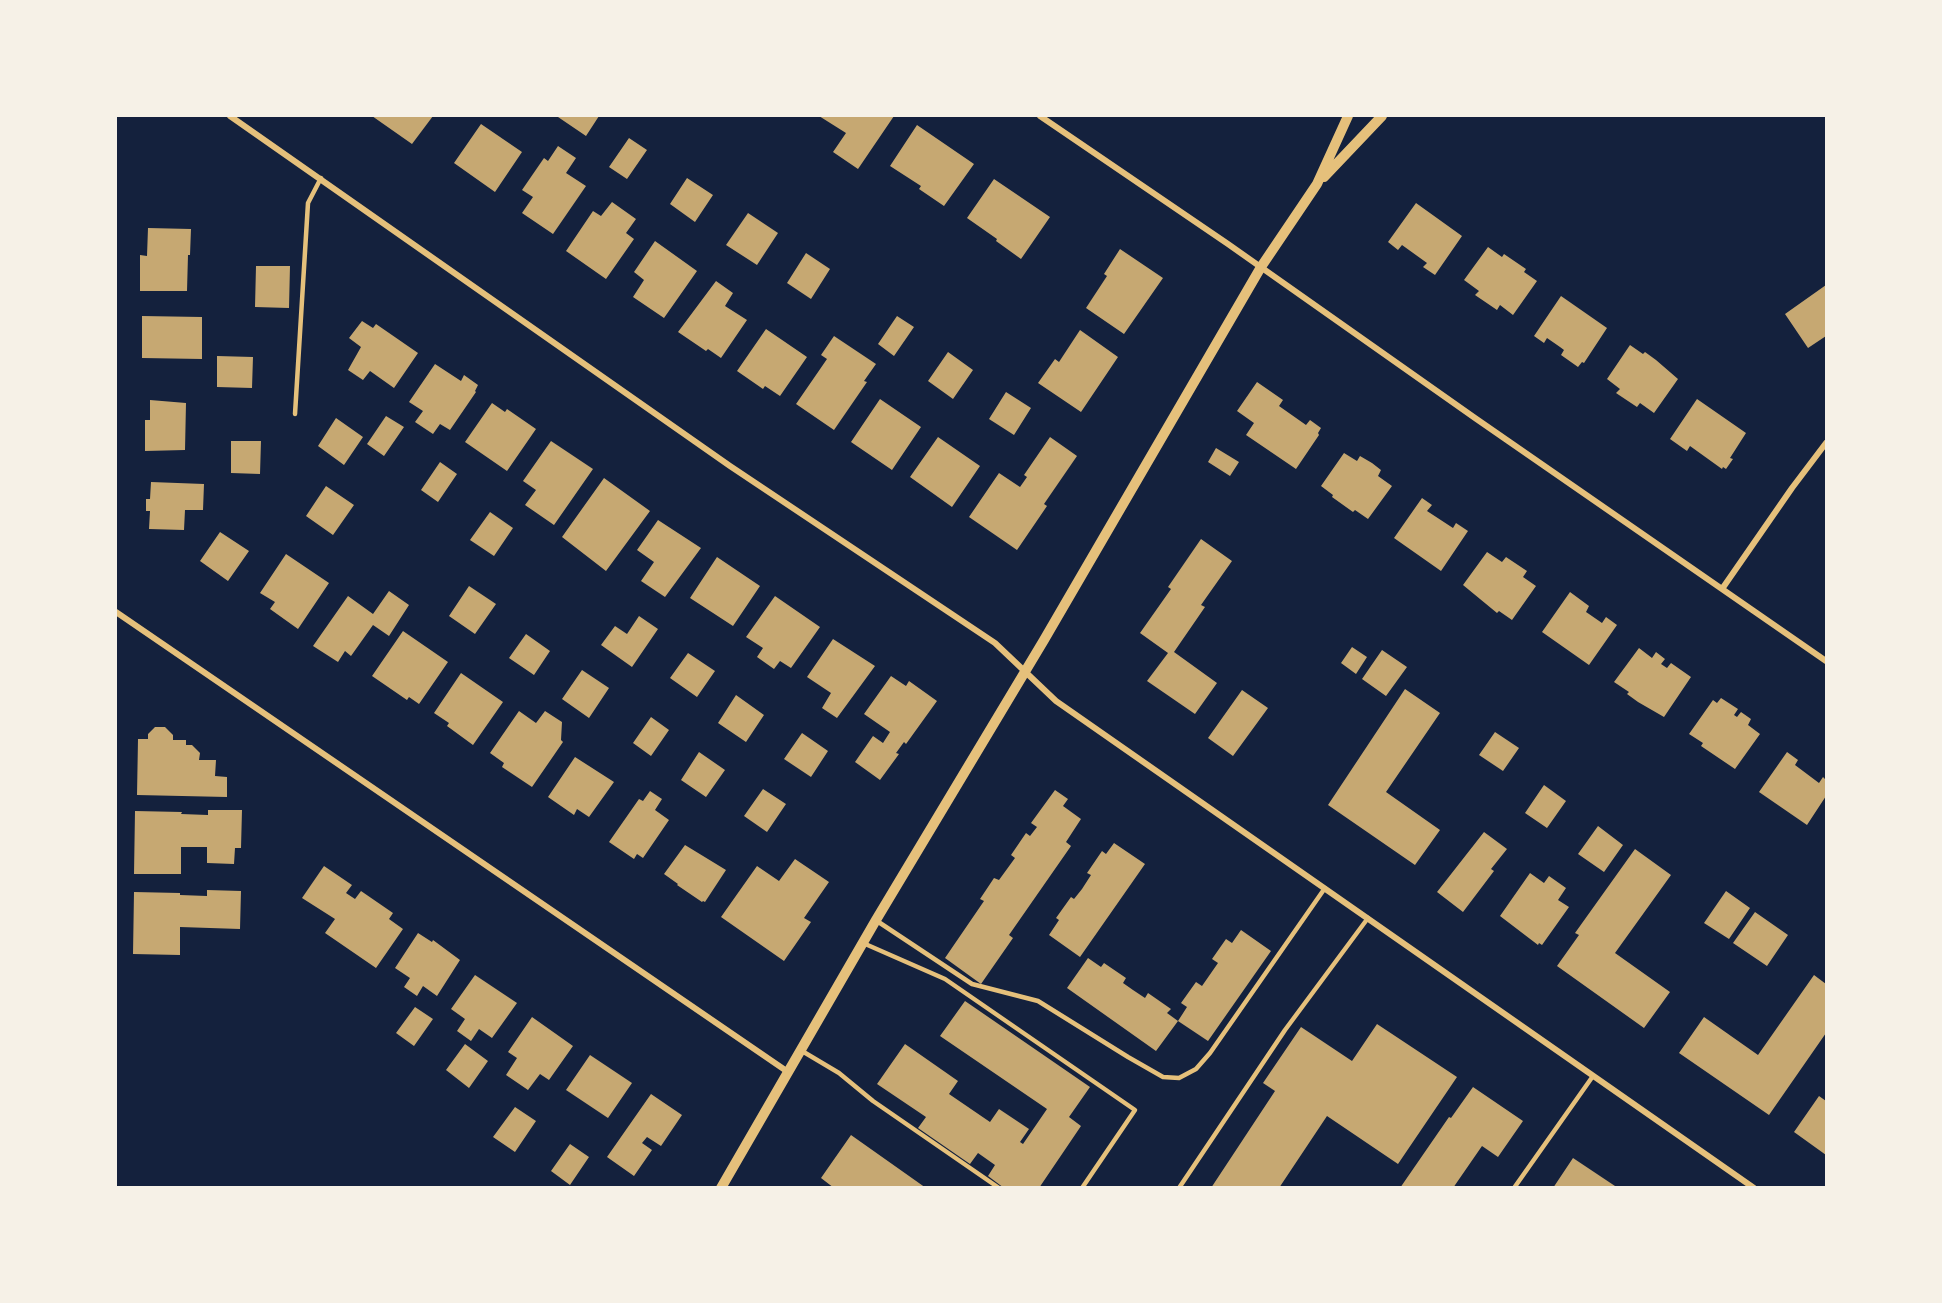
<!DOCTYPE html>
<html>
<head>
<meta charset="utf-8">
<style>
  body { margin:0 }
  #map { position:relative; width:1942px; height:1303px; overflow:hidden; background:#14213d; font-family:Bitter,serif }
  canvas { display:block }
  .frame { position:absolute; inset:0; border:117px solid #f6f1e7; pointer-events:none }
</style>
</head>
<body>
<div id="map">
<canvas width="1942" height="1303"></canvas>
<div class="frame"></div>
</div>
<script>
const context = document.querySelector('canvas').getContext('2d');
context.lineJoin = 'round';
function fillPath(path, color) { context.fillStyle = color; context.fill(path, 'evenodd'); }
const poly = rows => new Path2D(rows.map(r => 'M' + r).join(''));
function strokePath(path, color, width, dash) { context.strokeStyle = color; context.lineWidth = width; context.lineCap = dash ? 'butt' : 'round'; context.setLineDash(dash || []); context.stroke(path); }
const building = poly([
  [372,116,433,116,412,144],
  [559,116,599,116,586,136,558,117],
  [819,116,894,116,858,169,833,152,846,133],
  [481,124,522,152,495,192,454,163],
  [917,125,974,164,944,206,919,189,921,186,890,166],
  [629,138,647,150,627,179,609,167],
  [558,146,576,158,566,173,586,186,553,234,522,213,533,197,522,190,544,158,548,161],
  [687,178,713,195,695,222,670,204],
  [994,179,1050,217,1021,259,996,241,997,239,967,218],
  [612,202,636,219,626,233,634,239,606,279,566,251,593,211,601,216],
  [1416,203,1462,236,1435,275,1423,267,1427,263,1402,245,1398,250,1388,242],
  [748,213,778,233,757,265,726,245],
  [148,228,191,229,190,255,188,255,187,291,140,291,140,255,147,256],
  [655,241,697,271,664,318,633,297,644,280,634,272],
  [1488,247,1502,257,1504,254,1526,269,1524,272,1537,281,1513,315,1500,305,1497,310,1475,295,1479,291,1464,280],
  [1120,249,1163,278,1124,334,1086,308,1107,276,1104,274],
  [806,253,830,269,811,299,787,283],
  [256,266,290,266,289,308,255,307],
  [716,281,733,293,725,306,747,320,721,358,708,349,706,351,678,332],
  [1826,285,1826,336,1808,348,1785,314],
  [1561,296,1607,328,1584,363,1582,362,1578,367,1561,355,1564,350,1560,347,1547,338,1544,343,1534,336],
  [142,316,202,317,202,359,142,358],
  [897,316,914,327,894,356,878,344],
  [362,321,373,328,376,324,418,353,394,388,370,371,363,380,348,370,361,347,349,338],
  [766,329,807,357,780,396,765,386,763,389,737,371],
  [1080,330,1118,357,1081,412,1038,383,1055,359,1059,362],
  [834,336,876,364,864,381,867,382,834,430,796,404,827,359,821,355],
  [1630,345,1643,354,1645,352,1656,360,1678,379,1654,413,1640,403,1637,407,1616,393,1620,389,1607,379],
  [948,352,973,370,953,399,928,381],
  [217,356,253,357,252,388,217,387],
  [435,364,461,381,464,375,478,385,475,391,476,392,450,430,440,424,433,434,415,422,423,411,409,402],
  [1257,382,1283,400,1279,406,1306,425,1310,420,1321,428,1318,433,1319,435,1296,469,1246,435,1254,423,1237,411],
  [1006,392,1031,408,1014,435,989,419],
  [880,399,921,427,892,470,851,442],
  [1697,399,1746,433,1730,458,1733,459,1726,469,1723,467,1722,469,1690,446,1687,451,1670,439],
  [150,400,186,403,185,450,145,451,145,420,150,420],
  [492,403,505,412,507,409,536,429,507,471,465,442],
  [386,416,404,427,384,456,367,444],
  [336,418,363,437,344,465,318,446],
  [938,437,980,466,952,507,910,477],
  [1050,437,1077,456,1044,504,1047,506,1017,550,969,517,999,473,1020,487,1027,477,1024,475],
  [231,441,261,441,260,474,231,473],
  [551,441,593,469,554,525,525,505,536,490,523,481],
  [1216,448,1239,462,1230,476,1208,462],
  [1344,453,1357,461,1360,456,1372,463,1381,470,1378,476,1392,486,1368,519,1355,510,1353,512,1332,497,1333,495,1321,486],
  [440,462,457,474,438,502,421,490],
  [604,478,650,511,606,571,562,537],
  [151,482,204,484,203,510,185,510,184,530,149,529,150,511,146,511,146,499,150,499],
  [326,486,354,505,333,535,306,516],
  [1422,498,1432,505,1427,511,1453,528,1456,523,1468,531,1441,571,1394,538],
  [490,512,513,528,494,556,470,540],
  [658,520,701,548,665,597,641,581,654,562,637,550],
  [220,532,249,551,228,581,200,561],
  [1201,539,1232,561,1201,605,1205,607,1174,652,1217,683,1195,714,1147,681,1168,653,1140,633,1171,589,1168,587],
  [1487,552,1502,562,1506,557,1527,571,1523,577,1536,586,1512,620,1499,611,1497,613,1463,585],
  [286,554,329,583,298,629,270,609,275,602,260,593],
  [717,557,760,586,733,626,690,598],
  [469,586,496,604,475,634,449,616],
  [389,591,409,605,389,636,373,625,351,656,345,651,338,662,313,646,348,596,373,614],
  [1570,592,1589,606,1586,612,1589,614,1602,623,1606,617,1617,625,1589,665,1542,632],
  [775,596,820,627,791,668,780,661,774,669,757,657,763,648,746,637],
  [639,616,658,629,632,667,601,645,615,626,627,634],
  [403,631,448,662,419,704,409,697,407,700,372,676],
  [526,634,550,651,534,675,509,658],
  [833,639,875,666,837,718,822,708,831,693,807,677],
  [1352,647,1367,657,1356,674,1341,663],
  [1639,648,1652,658,1656,652,1665,659,1661,664,1667,668,1671,663,1691,677,1664,717,1638,702,1627,694,1629,692,1614,682],
  [1382,650,1407,667,1386,696,1362,679],
  [688,653,715,671,697,697,670,678],
  [582,670,609,688,589,718,562,699],
  [461,673,503,702,473,745,447,726,449,723,434,713],
  [891,676,906,686,909,681,937,701,906,744,904,742,896,753,899,754,880,780,855,762,873,736,883,743,890,732,864,714],
  [1405,689,1440,713,1386,792,1440,830,1415,865,1328,805],
  [1242,690,1268,708,1233,756,1208,738],
  [736,695,764,715,746,742,718,723],
  [1721,698,1738,709,1734,715,1737,717,1741,712,1751,719,1748,725,1760,734,1735,769,1701,746,1703,743,1689,734,1713,700,1717,703],
  [519,711,536,723,545,711,562,722,561,740,563,742,532,787,502,767,504,763,490,753],
  [651,717,669,730,651,756,633,743],
  [155,727,165,727,173,735,173,740,186,740,186,745,192,745,200,753,199,760,216,760,215,776,227,777,227,797,137,795,138,739,148,739,148,734],
  [1495,732,1519,748,1503,771,1479,755],
  [802,733,828,751,811,777,784,759],
  [699,752,725,770,706,797,681,780],
  [1787,752,1798,760,1795,765,1819,783,1823,777,1826,780,1826,796,1807,825,1759,792],
  [575,757,614,782,589,817,577,809,574,815,548,797],
  [1544,785,1566,801,1547,828,1525,813],
  [763,789,786,804,767,832,744,816],
  [1055,790,1068,799,1063,806,1081,819,1066,842,1071,846,1009,935,1013,938,981,984,945,958,984,901,980,899,994,878,999,880,1015,858,1011,855,1026,833,1030,836,1037,827,1031,823],
  [650,791,662,799,655,810,669,820,643,858,637,854,634,859,609,842,639,799,643,801],
  [208,810,242,810,241,848,235,848,234,864,207,863,207,847,181,847,181,874,134,874,135,811,182,812,181,814,208,815],
  [1598,826,1623,845,1604,872,1578,854],
  [1484,832,1507,849,1491,869,1494,871,1463,912,1437,892],
  [1114,843,1145,864,1080,957,1049,935,1059,920,1056,918,1071,897,1074,899,1082,889,1091,875,1087,873,1102,851,1106,854],
  [685,845,726,870,705,902,703,901,702,902,677,885,678,884,664,874],
  [1635,849,1671,875,1615,953,1670,992,1644,1028,1557,966,1579,935,1575,933],
  [795,859,829,882,804,918,811,922,784,961,721,917,757,866,779,881],
  [324,866,352,885,346,893,355,899,361,891,393,913,389,919,403,929,376,968,325,933,335,919,302,898],
  [1530,873,1544,883,1549,876,1566,888,1558,900,1569,907,1542,945,1539,943,1538,945,1500,916],
  [207,890,241,891,240,929,180,927,180,955,133,954,134,892,180,893,180,895,207,896],
  [1726,891,1750,908,1729,939,1704,923],
  [1755,912,1788,935,1767,966,1733,943],
  [1241,930,1271,951,1208,1041,1178,1021,1187,1007,1181,1003,1196,982,1202,986,1218,963,1212,959,1226,939,1232,943],
  [418,933,432,942,433,940,460,960,437,996,423,986,417,996,404,987,410,978,395,968],
  [1088,958,1101,967,1104,963,1126,978,1123,983,1133,990,1145,998,1148,993,1171,1009,1167,1013,1178,1021,1156,1051,1067,988],
  [475,975,517,1003,492,1038,479,1029,471,1041,457,1031,465,1019,451,1009],
  [1814,975,1826,984,1826,1033,1769,1115,1679,1053,1704,1017,1758,1055],
  [965,1001,1090,1087,1069,1117,1081,1126,1039,1188,1004,1188,988,1176,995,1165,978,1153,970,1164,918,1128,926,1117,877,1084,905,1044,958,1081,949,1094,990,1122,999,1109,1029,1129,1020,1142,1023,1144,1047,1109,940,1036],
  [415,1007,433,1019,414,1046,396,1033],
  [532,1017,573,1046,549,1080,540,1074,528,1090,506,1075,517,1058,508,1052],
  [1377,1024,1457,1077,1398,1164,1327,1116,1279,1188,1211,1188,1275,1091,1263,1083,1301,1027,1352,1061],
  [465,1044,488,1061,469,1088,446,1070],
  [590,1055,632,1083,608,1118,566,1090],
  [1473,1087,1523,1121,1498,1157,1482,1146,1453,1188,1400,1188,1449,1117,1451,1118],
  [651,1094,682,1115,661,1146,647,1137,642,1143,652,1150,634,1176,607,1157],
  [1819,1096,1826,1101,1826,1155,1794,1132],
  [515,1107,536,1121,515,1152,493,1137],
  [851,1135,926,1188,834,1188,821,1178],
  [570,1144,589,1157,570,1185,551,1171],
  [1573,1158,1618,1188,1553,1188]
]);
const service = poly([
  [295,414,308,203,321,178],
  [877,921,972,984,1038,1001,1128,1057,1163,1077,1179,1078,1196,1069,1210,1053,1325,888],
  [863,943,945,979,1135,1110,1082,1188],
  [802,1051,839,1073,873,1101,999,1188],
  [1179,1188,1285,1030,1368,918],
  [1514,1188,1593,1076]
]);
const minor = poly([
  [230,116,730,466,995,643,1056,701,1754,1188],
  [1040,116,1228,244,1475,418,1826,661],
  [1722,589,1792,488,1826,443],
  [116,612,788,1072]
]);
const tertiary = poly([
  [1324,177,1382,116],
  [721,1188,876,920,1044,640,1261,267,1317,184,1348,116]
]);
fillPath(building, '#c6a872');
strokePath(service, '#e5c07b', 4.5);
strokePath(minor, '#e5c07b', 6);
strokePath(tertiary, '#e5c07b', 10);
</script>
</body>
</html>
